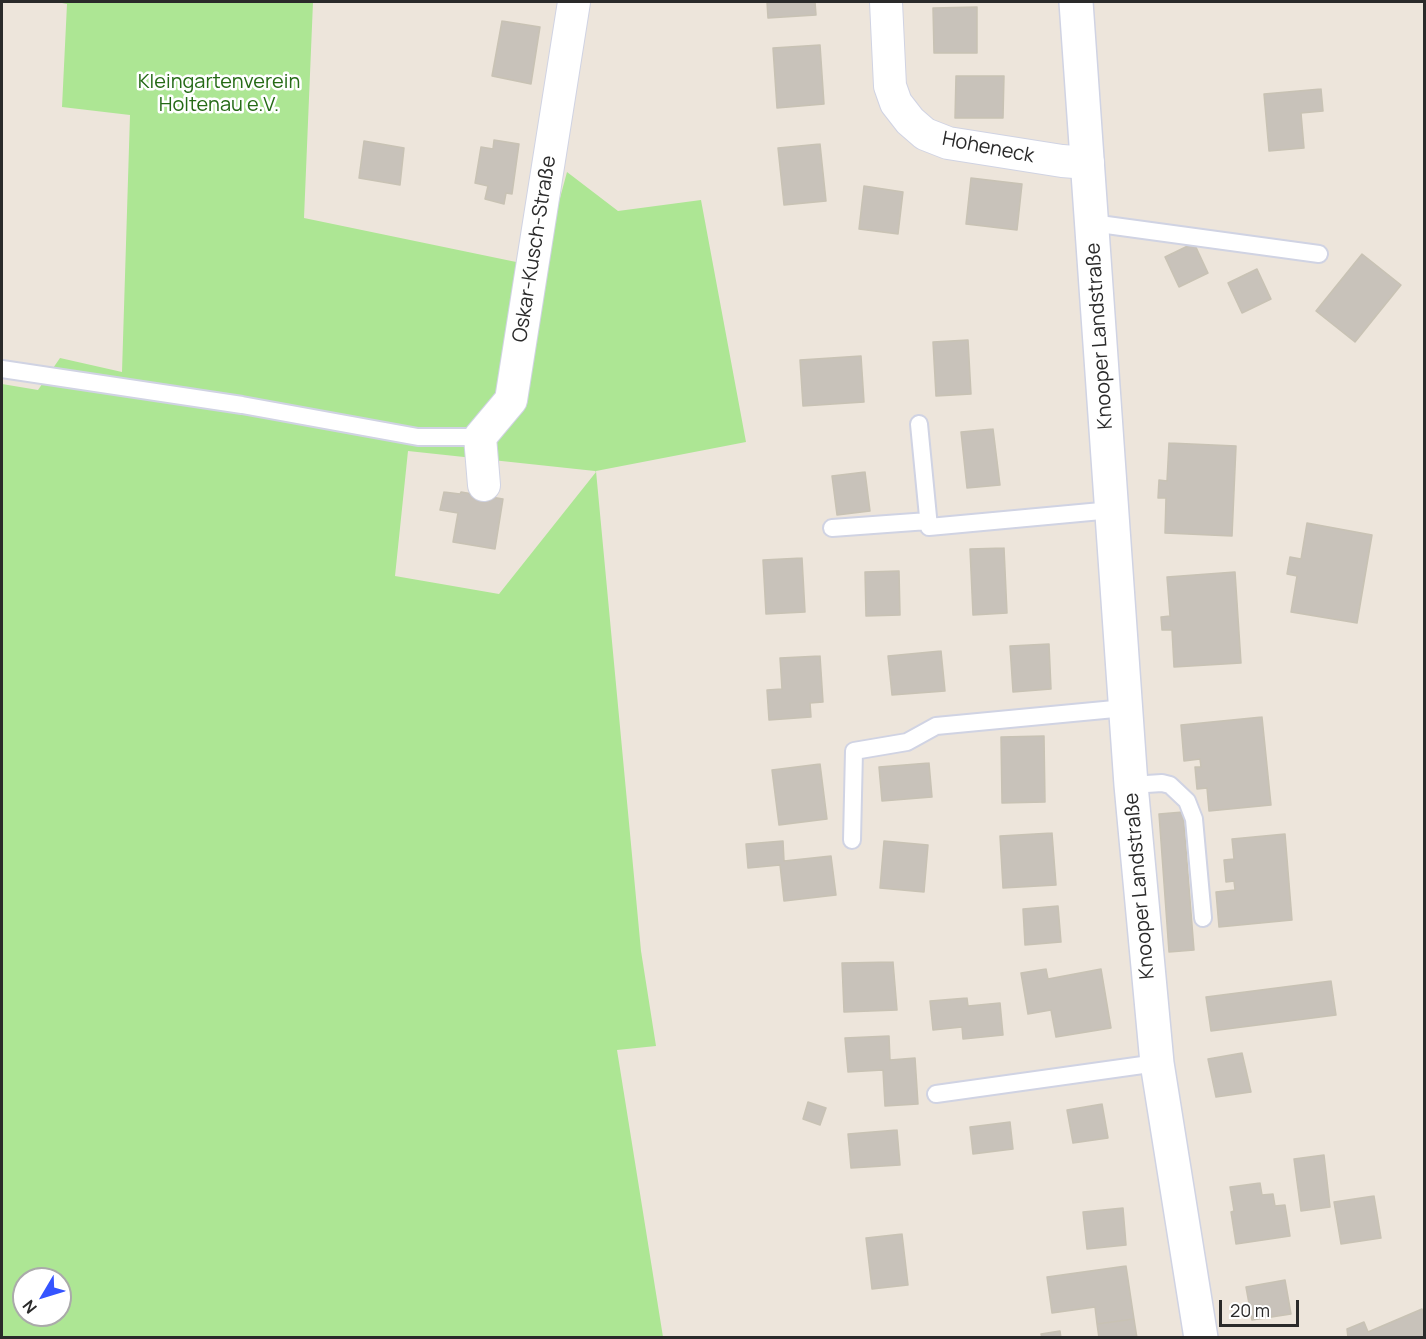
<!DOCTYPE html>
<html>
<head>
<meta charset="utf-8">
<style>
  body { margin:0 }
  #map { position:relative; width:1426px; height:1339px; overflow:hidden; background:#ede5db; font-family:Manrope,sans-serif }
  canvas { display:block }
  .frame { position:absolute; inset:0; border:3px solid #2a2a2a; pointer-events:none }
  .north { position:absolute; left:12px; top:1267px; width:60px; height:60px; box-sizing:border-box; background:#fff; border:2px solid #aaa; border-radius:50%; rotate:232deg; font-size:16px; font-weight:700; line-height:24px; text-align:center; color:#2a2a2a }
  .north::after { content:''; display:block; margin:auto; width:21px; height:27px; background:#3554ff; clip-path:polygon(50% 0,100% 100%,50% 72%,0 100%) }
  .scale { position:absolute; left:1219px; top:1300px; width:80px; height:27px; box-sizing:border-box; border:3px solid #2a2a2a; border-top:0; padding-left:8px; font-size:18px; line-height:21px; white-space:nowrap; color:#2a2a2a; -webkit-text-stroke:4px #fff; paint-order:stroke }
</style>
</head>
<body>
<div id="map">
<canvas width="1426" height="1339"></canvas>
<div class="frame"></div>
<div class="north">N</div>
<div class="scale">20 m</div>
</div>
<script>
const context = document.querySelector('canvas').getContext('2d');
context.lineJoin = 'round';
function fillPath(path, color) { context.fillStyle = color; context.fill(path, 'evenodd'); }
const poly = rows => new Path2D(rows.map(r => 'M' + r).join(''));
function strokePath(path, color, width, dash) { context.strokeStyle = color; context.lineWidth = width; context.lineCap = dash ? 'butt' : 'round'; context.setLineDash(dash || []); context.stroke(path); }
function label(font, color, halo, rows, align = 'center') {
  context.font = font + ' Manrope,sans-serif'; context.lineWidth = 5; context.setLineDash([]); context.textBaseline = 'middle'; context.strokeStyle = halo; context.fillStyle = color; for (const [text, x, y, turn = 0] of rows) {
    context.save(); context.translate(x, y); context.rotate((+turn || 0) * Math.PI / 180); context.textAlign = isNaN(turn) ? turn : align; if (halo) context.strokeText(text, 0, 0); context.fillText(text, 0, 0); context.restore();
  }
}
const green = poly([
  [57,2,313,2,304,218,521,263,545,254,567,172,618,211,701,200,746,442,596,471,641,951,656,1046,617,1050,663,1337,2,1337,2,384,38,390,60,358,122,372,130,115,62,107,67,4],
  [408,451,595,471,596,472,499,594,395,576],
  [24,1279,60,1279,60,1315,24,1315]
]);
const building = poly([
  [767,2,815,2,816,15,768,18,767,2],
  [977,7,977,53,934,53,933,8,977,7],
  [502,21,540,27,531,84,492,76,502,21],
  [820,45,824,104,777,108,773,48,820,45],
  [956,76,1004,76,1003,118,955,118,956,76],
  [1321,89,1323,111,1301,113,1304,148,1269,151,1264,94,1321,89],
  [494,140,519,144,512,194,506,193,504,204,485,199,488,186,475,183,481,147,493,149,494,140],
  [364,141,404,148,400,185,359,178,364,141],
  [820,144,826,201,784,205,778,148,820,144],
  [971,178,1022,184,1017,230,966,224,971,178],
  [864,186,903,192,898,234,859,229,864,186],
  [1194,243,1208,273,1179,287,1165,257,1194,243],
  [1362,254,1401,285,1355,342,1316,311,1362,254],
  [1257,269,1271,299,1242,313,1228,283,1257,269],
  [968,340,971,394,936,396,933,342,968,340],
  [861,356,864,402,803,406,800,360,861,356],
  [993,429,1000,485,967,488,961,432,993,429],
  [1169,443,1236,446,1232,536,1165,533,1166,498,1158,498,1159,480,1167,481,1169,443],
  [865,472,870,511,837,515,832,476,865,472],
  [444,492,460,494,461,492,503,499,495,549,453,542,458,513,440,510,444,492],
  [1307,523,1372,535,1357,623,1291,612,1297,576,1287,574,1290,557,1301,559,1307,523],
  [1004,548,1007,613,973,615,970,549,1004,548],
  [802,558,805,612,766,614,763,560,802,558],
  [899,571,900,615,866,616,865,572,899,571],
  [1235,572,1241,663,1174,667,1172,630,1162,630,1161,617,1170,616,1167,577,1235,572],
  [1049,644,1051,689,1013,692,1010,646,1049,644],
  [941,651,945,691,892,695,888,656,941,651],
  [820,656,823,702,810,703,811,717,769,720,767,690,782,689,780,658,820,656],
  [1262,717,1271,805,1209,811,1207,788,1197,789,1195,767,1201,767,1200,759,1184,761,1181,725,1262,717],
  [1044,736,1045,802,1002,803,1001,737,1044,736],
  [929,763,932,797,882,801,879,767,929,763],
  [820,764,827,819,779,825,772,770,820,764],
  [1183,812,1194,950,1169,952,1159,814,1183,812],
  [1052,833,1056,885,1003,888,1000,836,1052,833],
  [1285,834,1292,920,1219,927,1216,892,1235,890,1234,881,1226,882,1224,860,1234,859,1232,839,1285,834],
  [783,841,784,861,831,856,836,895,784,901,780,865,748,868,746,844,783,841],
  [884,841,928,845,924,892,880,888,884,841],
  [1058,906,1061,942,1025,945,1023,909,1058,906],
  [893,962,897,1010,844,1012,842,963,893,962],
  [1046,969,1048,979,1101,969,1111,1028,1056,1037,1051,1010,1028,1014,1021,973,1046,969],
  [1331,981,1336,1015,1211,1031,1206,997,1331,981],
  [967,998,968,1006,1000,1003,1003,1035,963,1039,962,1027,933,1030,930,1001,967,998],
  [889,1036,890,1060,915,1058,918,1104,885,1106,883,1070,848,1072,845,1038,889,1036],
  [1242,1053,1251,1092,1216,1097,1208,1059,1242,1053],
  [808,1102,826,1108,820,1125,803,1119,808,1102],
  [1102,1104,1108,1138,1073,1143,1067,1110,1102,1104],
  [1010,1122,1013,1149,973,1154,970,1127,1010,1122],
  [897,1130,900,1165,851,1168,848,1134,897,1130],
  [1324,1155,1330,1207,1301,1211,1294,1159,1324,1155],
  [1260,1183,1262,1195,1273,1194,1275,1206,1285,1205,1290,1236,1236,1244,1231,1212,1234,1211,1230,1187,1260,1183],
  [1374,1196,1381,1238,1341,1244,1334,1202,1374,1196],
  [1123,1208,1126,1245,1087,1249,1083,1212,1123,1208],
  [902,1234,908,1285,872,1289,866,1238,902,1234],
  [1126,1266,1134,1319,1097,1324,1095,1307,1052,1313,1047,1277,1126,1266],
  [1285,1280,1291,1314,1252,1320,1246,1287,1285,1280],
  [1422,1309,1424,1315,1424,1338,1348,1338,1347,1329,1364,1322,1368,1332,1422,1309],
  [1134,1319,1137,1338,1099,1338,1097,1324,1134,1319],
  [1060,1331,1061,1338,1042,1338,1041,1334,1060,1331]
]);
const service = poly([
  [1092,223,1319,254],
  [2,369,242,405,418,437,480,437],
  [919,424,929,527,1112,510],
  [832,528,928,521],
  [1131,785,1162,783,1170,785,1187,801,1194,819,1203,918],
  [852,840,854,751,907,742,936,726,1125,708],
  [936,1094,1157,1063]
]);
const minor = poly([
  [886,2,890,86,896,103,910,121,925,134,948,143,1062,161,1088,163],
  [484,485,480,437,511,400,574,2]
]);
const tertiary = poly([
  [1076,2,1131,785,1157,1063,1201,1338]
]);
const parkNames = [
  ["Kleingartenverein",219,82],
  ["Holtenau e.V.",219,105]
];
const streetNames = [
  ["Hoheneck",988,148,11],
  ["Oskar-Kusch-Straße",535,249,-81],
  ["Knooper Landstraße",1100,336,-94],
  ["Knooper Landstraße",1140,886,-95]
];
fillPath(green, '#ade694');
fillPath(building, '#c8c2ba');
strokePath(building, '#c8c2b4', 1.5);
strokePath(service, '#d0d3e3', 20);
strokePath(minor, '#d0d3e3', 34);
strokePath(tertiary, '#d0d3e3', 36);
strokePath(service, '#fff', 16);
strokePath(minor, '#fff', 32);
strokePath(tertiary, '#fff', 33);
label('20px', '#256a16', '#fff', parkNames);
label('20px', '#2a2a2a', '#fff', streetNames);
</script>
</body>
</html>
